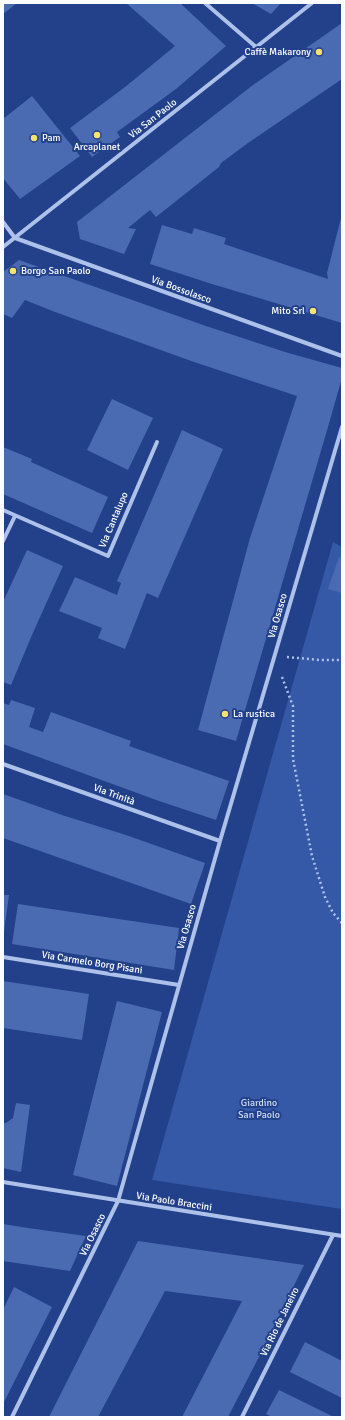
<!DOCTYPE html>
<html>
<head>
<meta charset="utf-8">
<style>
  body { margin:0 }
  #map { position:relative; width:345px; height:1420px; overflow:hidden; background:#22418a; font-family:Signika,sans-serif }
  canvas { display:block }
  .frame { position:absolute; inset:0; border:4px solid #fff; pointer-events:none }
</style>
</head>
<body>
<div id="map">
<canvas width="345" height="1420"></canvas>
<div class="frame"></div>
</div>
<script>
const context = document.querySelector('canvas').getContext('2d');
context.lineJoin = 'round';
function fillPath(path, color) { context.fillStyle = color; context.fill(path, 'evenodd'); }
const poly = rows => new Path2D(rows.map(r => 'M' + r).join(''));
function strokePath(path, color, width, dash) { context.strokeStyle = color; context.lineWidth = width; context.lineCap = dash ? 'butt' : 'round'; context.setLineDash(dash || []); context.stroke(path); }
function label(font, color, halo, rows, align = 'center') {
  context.font = font + ' Signika,sans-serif'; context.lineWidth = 4; context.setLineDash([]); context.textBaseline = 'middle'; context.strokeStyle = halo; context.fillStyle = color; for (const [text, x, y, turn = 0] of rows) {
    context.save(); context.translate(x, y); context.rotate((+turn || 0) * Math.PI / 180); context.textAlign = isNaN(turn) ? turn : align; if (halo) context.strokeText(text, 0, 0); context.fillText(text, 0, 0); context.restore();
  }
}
const green = poly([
  [333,542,342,547,342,1209,152,1180]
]);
const building = poly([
  [3,3,17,3,3,14],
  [126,3,180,3,226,46,176,89,117,132,120,137,92,157,70,128,125,87,175,46],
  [252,3,281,3,271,14],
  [342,23,342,79,248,143,221,163,219,167,156,217,150,210,128,228,136,229,124,254,80,239,77,222,253,85],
  [32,96,80,156,20,199,3,178,3,119],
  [342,214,342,323,212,284,150,264,162,225,192,234,194,228,226,238,224,244,328,279,327,273],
  [19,260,206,326,285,352,342,368,342,378,330,420,236,741,198,730,250,538,297,396,194,362,55,312,25,300,12,318,3,314,3,272],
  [112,399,153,418,128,470,87,450],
  [182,430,223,449,158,598,147,593,125,649,98,638,102,628,59,611,75,577,117,595,121,583,117,581],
  [3,447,32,459,31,462,108,497,92,533,3,494],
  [27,550,63,566,32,635,11,685,3,682,3,602],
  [339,557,342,558,342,593,328,589],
  [11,700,35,708,29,727,43,732,51,712,131,741,129,746,229,781,216,820,159,801,3,744,3,703,9,705],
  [3,794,65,816,126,835,205,863,191,904,3,838],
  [3,895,9,895,4,932,3,932],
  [18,904,179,928,174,970,12,944],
  [3,981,89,994,82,1040,3,1028],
  [117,1001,162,1012,117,1186,73,1175],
  [16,1103,30,1105,21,1172,3,1168,3,1123,6,1123,13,1118],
  [3,1224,28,1228,86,1236,70,1271,23,1264,3,1261],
  [138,1241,304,1265,262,1351,228,1417,182,1417,242,1301,165,1291,98,1417,49,1417],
  [14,1287,52,1307,3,1404,3,1310],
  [305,1342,342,1361,342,1398,290,1372],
  [279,1390,334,1417,272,1417,266,1414]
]);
const path = poly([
  [287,657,320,660,342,660],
  [282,677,293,706,293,759,312,856,325,897,333,913,342,923]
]);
const street = poly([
  [205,3,256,47],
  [3,222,15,238,342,356],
  [3,247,312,3],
  [3,510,108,556,157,442],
  [3,541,15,516],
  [3,764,220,841],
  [3,957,179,985],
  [3,1182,342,1236],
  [12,1417,118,1201,220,841,342,427],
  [242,1417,333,1235]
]);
const markers = [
  [319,52,4,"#f7e26f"],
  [97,135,4,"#f7e26f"],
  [34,138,4,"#f7e26f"],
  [13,271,4,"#f7e26f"],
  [313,311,4,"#f7e26f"],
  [225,714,4,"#f7e26f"]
];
const poiNames = [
  ["Caffè Makarony",311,52,"right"],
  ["Pam",42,138],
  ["Arcaplanet",97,147,"center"],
  ["Borgo San Paolo",21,271],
  ["Mito Srl",305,311,"right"],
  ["La rustica",233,714]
];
const streetNames = [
  ["Via San Paolo",153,119,-38],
  ["Via Bossolasco",181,290,20],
  ["Via Cantalupo",114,520,-67],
  ["Via Osasco",278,616,-74],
  ["Via Trinità",114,795,20],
  ["Via Osasco",187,927,-74],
  ["Via Carmelo Borg Pisani",92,963,9],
  ["Via Paolo Braccini",174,1202,9],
  ["Via Osasco",93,1235,-64],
  ["Via Rio de Janeiro",280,1322,-64]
];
const parkNames = [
  ["Giardino",259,1103],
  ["San Paolo",259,1115]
];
fillPath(green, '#3559a7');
fillPath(building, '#4a6ab2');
strokePath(path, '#aec1ea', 2.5, [2, 3]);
strokePath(street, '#aec1ea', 4);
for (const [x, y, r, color] of markers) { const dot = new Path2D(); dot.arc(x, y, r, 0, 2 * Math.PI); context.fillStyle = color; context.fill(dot); strokePath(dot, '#22418a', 1.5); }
label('10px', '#fff', '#22418a', poiNames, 'left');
label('10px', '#fff', '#22418a', streetNames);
label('10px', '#d2def8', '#22418a', parkNames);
</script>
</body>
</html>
